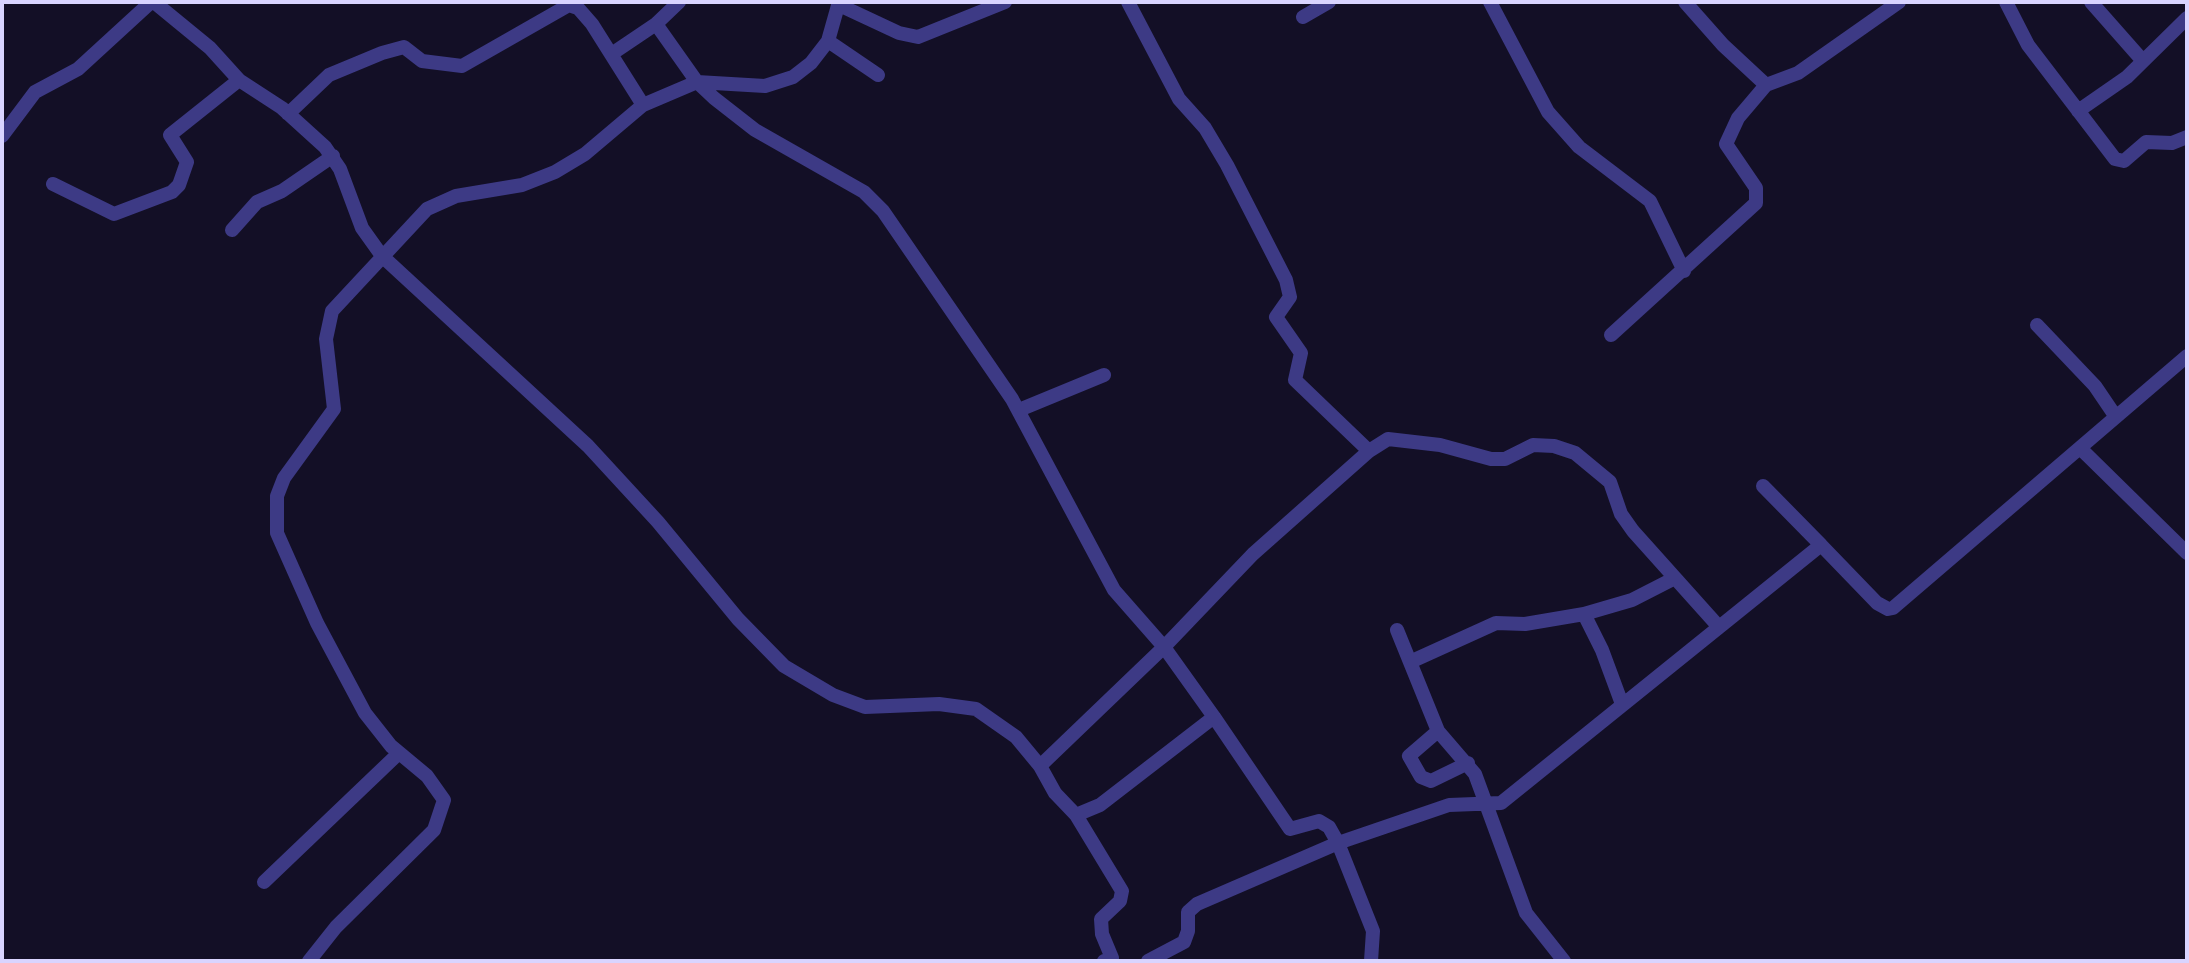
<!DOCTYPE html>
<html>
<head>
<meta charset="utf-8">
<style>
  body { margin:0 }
  #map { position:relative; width:2189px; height:963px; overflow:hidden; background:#130f26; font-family:"Varela Round",sans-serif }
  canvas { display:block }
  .frame { position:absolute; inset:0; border:4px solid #d9d4ff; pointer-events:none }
</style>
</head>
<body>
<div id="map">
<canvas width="2189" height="963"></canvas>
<div class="frame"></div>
</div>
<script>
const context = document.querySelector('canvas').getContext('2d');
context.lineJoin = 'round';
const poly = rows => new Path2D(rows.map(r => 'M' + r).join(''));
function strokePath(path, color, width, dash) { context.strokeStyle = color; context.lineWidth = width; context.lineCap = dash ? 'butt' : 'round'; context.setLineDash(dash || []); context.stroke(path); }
const minor = poly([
  [154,2,210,48,239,80,282,108,325,147,340,169,362,228,382,256,588,446,658,522,738,619,784,666,833,695,865,707,939,704,976,709,1016,737,1040,766,1055,793,1076,815,1100,805,1214,717,1290,829,1319,821,1329,827,1338,843,1197,904,1188,912,1188,931,1184,942,1148,961],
  [1128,2,1179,99,1205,128,1227,165,1286,280,1290,297,1276,317,1301,353,1295,380,1369,451],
  [1490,2,1548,112,1579,147,1650,201,1684,271],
  [1685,2,1723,45,1766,85],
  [2006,2,2028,45,2115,159,2124,161,2146,142,2172,143,2187,137],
  [2091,2,2143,61],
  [839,5,899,33,918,37,1005,2],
  [1303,17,1329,2],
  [656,24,697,82,714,98,755,130,864,192,883,211,1012,399,1114,590,1164,647,1040,766],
  [828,41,878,75],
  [613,53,656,24,679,2],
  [2078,111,2127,77,2187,18],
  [288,114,329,75,382,53,404,47,422,61,462,66,569,5,578,8,592,24,643,105],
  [2,136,35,92,78,69,151,2],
  [53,184,114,214,172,192,179,185,187,162,170,135,239,80],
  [232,230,257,202,282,191,333,156],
  [2037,325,2095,386,2116,417],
  [1611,335,1756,203,1756,188,1726,144,1738,118,1766,85,1798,73,1899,2],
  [1019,410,1104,375],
  [2081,449,2187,553],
  [1763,486,1821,545],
  [1584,614,1632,600,1675,578],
  [1397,630,1438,731,1475,774,1526,913,1564,961],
  [1410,662,1496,623,1525,624,1584,614,1602,650,1622,704],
  [1214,717,1164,647,1253,554,1369,451,1388,439,1440,445,1491,459,1505,459,1533,445,1554,446,1575,453,1610,482,1621,514,1633,531,1719,627],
  [1438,731,1409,756,1421,777,1431,781,1468,763],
  [1076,815,1122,891,1120,901,1101,919,1102,934,1112,958,1104,961],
  [264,882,399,753],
  [309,961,336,927,434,830,444,800,427,776,391,746,365,713,317,623,277,533,277,496,284,478,334,409,326,339,332,311,427,209,456,196,522,185,555,172,585,154,643,105,697,82,765,86,793,77,811,63,828,41,839,2],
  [1371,961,1373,931,1338,843,1449,805,1501,803,1821,545,1877,603,1888,609,1893,608,2187,356]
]);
strokePath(minor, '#3d3a85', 14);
</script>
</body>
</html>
